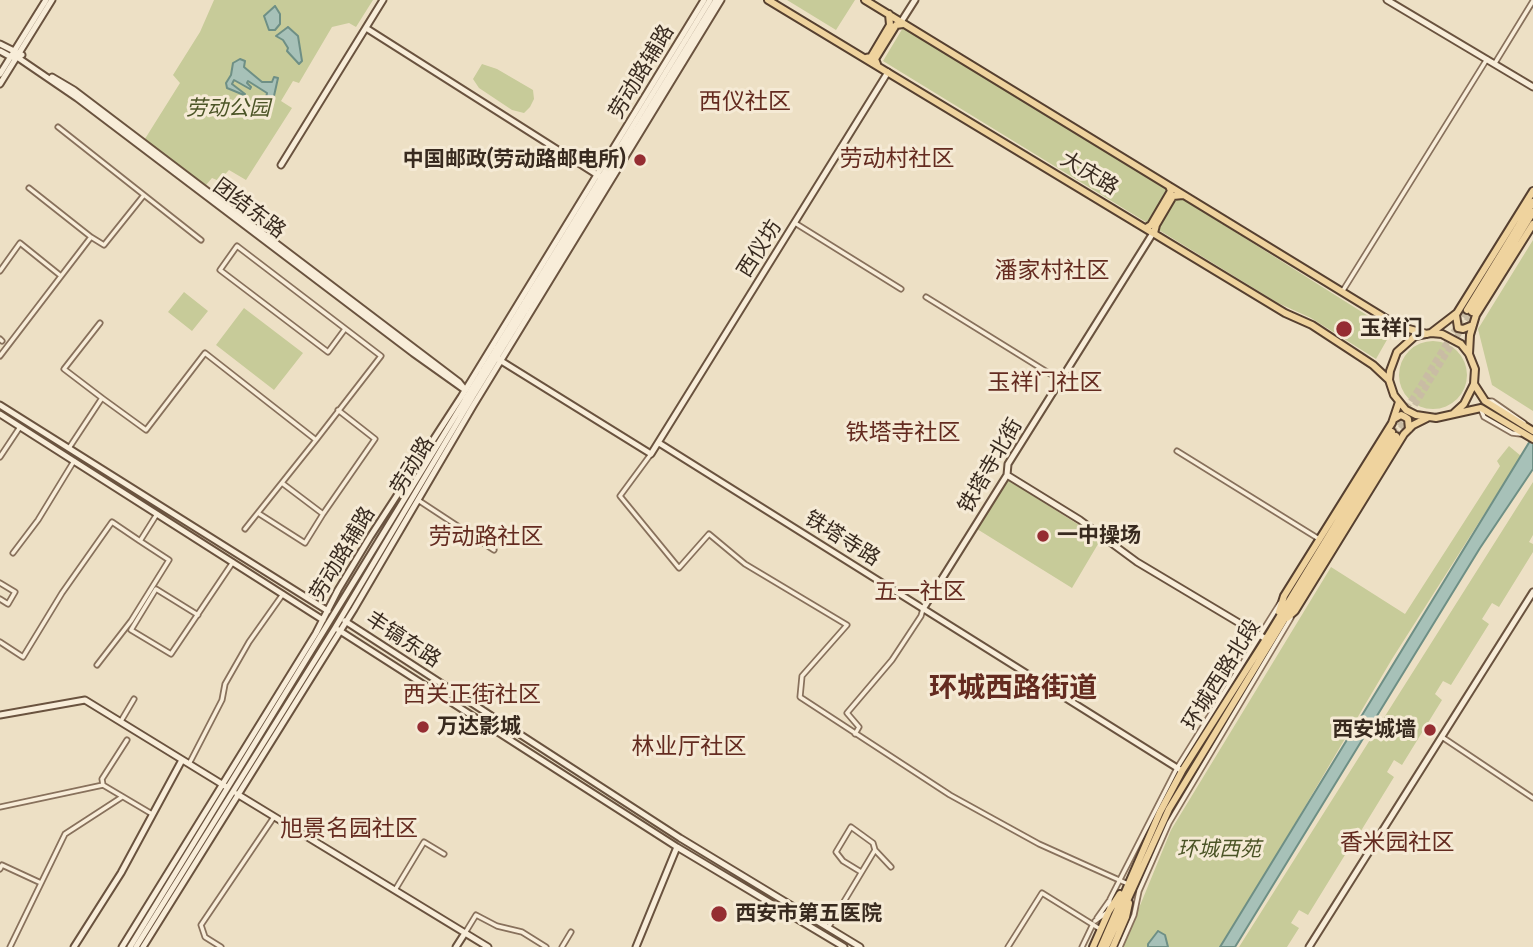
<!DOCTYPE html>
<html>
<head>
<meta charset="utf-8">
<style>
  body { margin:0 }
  canvas { display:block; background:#ede0c5 }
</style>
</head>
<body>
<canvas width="1533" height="947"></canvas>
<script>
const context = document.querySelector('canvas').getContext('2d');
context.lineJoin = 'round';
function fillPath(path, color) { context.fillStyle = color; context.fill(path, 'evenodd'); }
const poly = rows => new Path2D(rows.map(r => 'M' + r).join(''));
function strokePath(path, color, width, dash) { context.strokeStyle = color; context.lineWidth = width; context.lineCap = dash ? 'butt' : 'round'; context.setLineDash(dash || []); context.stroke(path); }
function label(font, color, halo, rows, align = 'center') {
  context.font = font + ' Bitter,"Noto Sans SC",serif'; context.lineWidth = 6; context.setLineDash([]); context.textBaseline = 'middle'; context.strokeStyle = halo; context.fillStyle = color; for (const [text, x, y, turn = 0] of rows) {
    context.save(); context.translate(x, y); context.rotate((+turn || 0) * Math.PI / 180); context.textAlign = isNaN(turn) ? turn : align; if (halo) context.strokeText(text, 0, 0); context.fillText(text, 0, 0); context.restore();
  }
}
const green = poly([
  [214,0,373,0,356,27,349,23,332,27,299,83,293,81,281,101,292,108,246,180,229,170,219,181,212,178,206,185,143,142,180,83,173,75,200,32],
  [787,0,855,0,836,30],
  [904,26,1168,188,1175,194,1392,331,1376,359,1311,318,1278,303,883,61],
  [482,64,497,69,533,90,534,99,530,107,524,113,512,110,479,88,473,79],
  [1533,240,1533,411,1492,385,1478,329],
  [184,292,208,311,192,331,168,312],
  [244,308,303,353,274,390,216,345],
  '1399 375a34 34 0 1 1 68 0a34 34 0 1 1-68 0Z',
  [1509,446,1521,456,1392,659,1222,947,1123,947,1171,830,1331,567,1405,614,1500,466,1497,461],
  [1008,480,1101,539,1072,588,977,529],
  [1533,482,1533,535,1529,542,1533,544,1533,552,1499,607,1492,603,1482,619,1489,624,1451,685,1443,681,1435,694,1442,700,1402,765,1394,760,1387,772,1394,777,1356,839,1348,834,1341,845,1348,850,1308,915,1299,910,1291,923,1299,928,1287,947,1239,947]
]);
const water = poly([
  [275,6,280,14,280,24,275,30,269,30,264,16,275,6],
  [288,27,298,36,302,61,299,64,287,51,288,48,283,40,276,36,288,27],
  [240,59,245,61,244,67,262,82,272,82,274,77,278,78,272,105,265,103,267,93,248,81,247,83,251,87,250,89,234,80,232,84,245,94,244,95,227,88,226,83,231,75,233,63,240,59],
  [1533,436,1533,469,1480,548,1235,947,1220,947,1533,436],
  [1158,931,1165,935,1168,947,1148,947,1148,944,1158,931]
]);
const primaryTunnel = poly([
  [1392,432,1467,310],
  [1396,436,1472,312]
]);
const street = poly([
  [1495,63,1533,1],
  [29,188,91,237],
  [144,195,201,240],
  [795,223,901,289],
  [0,271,20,243,61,276],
  [1342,292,1487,59],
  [926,297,1060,380],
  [0,339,2,341],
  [0,356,91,237,104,245,144,195,58,127],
  [102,398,146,430,205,353,316,440,245,529],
  [1487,401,1492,401,1524,423],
  [1481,410,1484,417,1512,433,1520,434],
  [316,440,381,356,237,246,220,270,328,352,345,329],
  [69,448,102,398,64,369,100,323],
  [1177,451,1319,539],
  [651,454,620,496,679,568,709,534,745,564,847,625,802,676,800,697,950,795,1039,844,1128,884],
  [0,457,20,427],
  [282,483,323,514,375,439,338,410],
  [418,500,494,550],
  [258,513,305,543,323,514],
  [13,553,38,520,74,461],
  [0,583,15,592,8,604,0,599],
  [198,615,156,589,131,630,171,654,233,562],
  [0,642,23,657,62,593,112,522,140,541],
  [97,665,131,621,169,560,140,541,157,514],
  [121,721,134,699],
  [855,734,859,727,847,713,892,660,921,616,923,609],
  [1442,737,1533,798],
  [189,764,222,700,225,684,249,642,283,594],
  [103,785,102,779,127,740],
  [0,807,103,785,152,814],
  [0,869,2,865,41,883],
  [861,872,843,861,836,852,851,827,873,843,875,850],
  [395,890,424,842,444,854],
  [1097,918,1109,901],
  [1095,921,1109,911,1110,899,1177,768,1280,603],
  [828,928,875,850,891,867],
  [465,933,476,915,497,926,522,932,546,947],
  [10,947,65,834,122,797],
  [221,947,205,937,201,925,274,817],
  [562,947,571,932],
  [1008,947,1042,893,1100,929],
  [1082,947,1093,924],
  [1120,947,1134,915,1139,891,1169,823,1291,618]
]);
const secondary = poly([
  [1387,0,1533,87],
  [901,22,915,0],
  [366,28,599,176],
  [0,44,22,55],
  [0,51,11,57,17,57,77,98,413,353,465,390],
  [0,74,46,0],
  [52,77,74,90,459,382,463,387],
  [0,84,52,0],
  [281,165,383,0],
  [498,359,651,454,888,72],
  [0,405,328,611],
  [0,414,323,620],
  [659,443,1182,771],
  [1007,475,1080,520,1137,562,1266,639],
  [923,609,1007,475,1008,464,1153,233],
  [345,621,680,838,860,947],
  [337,629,677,847,844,947],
  [0,715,85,700,225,786],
  [237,794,488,947],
  [74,947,121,873,182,760],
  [122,947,316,633,338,590,370,537,461,397,704,0],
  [130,947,710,0],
  [136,947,335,628,473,396,716,0],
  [143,947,354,609,473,406,721,0],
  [456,947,465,933],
  [636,947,677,847],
  [1309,947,1533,592]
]);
const primary = poly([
  [768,0,1285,313,1312,325,1373,365,1389,380],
  [865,0,1398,326,1427,334],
  [866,58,871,57,890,25,889,14],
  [877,64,875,59,896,25,903,24],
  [1146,228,1151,225,1171,191,1169,186],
  [1154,233,1156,225,1173,196,1183,195],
  [1467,310,1533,202],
  [1472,312,1533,212],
  [1456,315,1458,328,1463,329,1473,325],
  [1431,333,1457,313,1533,191],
  [1469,354,1470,335,1476,315,1533,224],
  [1474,384,1485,401,1533,431],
  [1453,414,1464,404,1474,384,1475,369,1469,354,1461,344,1442,334,1431,333,1415,336,1397,352,1390,371,1389,380,1394,395,1406,410,1416,415,1436,418,1481,408,1533,439],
  [1394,419,1401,415,1405,417,1408,419,1409,429],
  [1279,612,1284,596,1392,423,1399,402],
  [1287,618,1295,611,1404,434,1413,425,1427,418],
  [1093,947,1109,911,1120,894],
  [1101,947,1160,812,1182,771,1266,639,1392,432],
  [1106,947,1169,809,1396,436],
  [1113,947,1126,917,1129,903]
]);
const markers = [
  [640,160,7,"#952d32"],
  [1344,329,9,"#952d32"],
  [1043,536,7,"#952d32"],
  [423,727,7,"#952d32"],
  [1430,730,7,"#952d32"],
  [719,914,9,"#952d32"]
];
const streetNames = [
  ["劳动路辅路",642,72,-59],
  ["大庆路",1089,174,31],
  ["团结东路",249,209,37],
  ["西仪坊",760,249,-58],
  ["劳动路",413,466,-59],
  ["铁塔寺北街",991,466,-60],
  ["铁塔寺路",842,539,32],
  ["劳动路辅路",343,554,-59],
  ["丰镐东路",403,640,33],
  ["环城西路北段",1222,675,-58]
];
const parkNames = [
  ["劳动公园",228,109],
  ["环城西苑",1219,850]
];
const poiNames = [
  ["中国邮政(劳动路邮电所)",626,160,"right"],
  ["玉祥门",1360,329],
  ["一中操场",1057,536],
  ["万达影城",437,727],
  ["西安城墙",1416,730,"right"],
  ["西安市第五医院",735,914]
];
const neighbourhoodNames = [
  ["西仪社区",745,103],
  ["劳动村社区",897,160],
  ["潘家村社区",1052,272],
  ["玉祥门社区",1045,384],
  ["铁塔寺社区",903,434],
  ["劳动路社区",486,538],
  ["五一社区",920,593],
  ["西关正街社区",472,696],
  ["林业厅社区",689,748],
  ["旭景名园社区",349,830],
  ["香米园社区",1397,844]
];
const districtNames = [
  ["环城西路街道",1013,689]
];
fillPath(green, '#c7cb99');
fillPath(water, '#a7c1b8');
strokePath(water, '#6e8f85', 2);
strokePath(primaryTunnel, '#c9bca4', 6, [6, 3]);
strokePath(street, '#88715c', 7);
strokePath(secondary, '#6a533f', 9);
strokePath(primary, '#564030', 10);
strokePath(street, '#f8edd9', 3.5);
strokePath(secondary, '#f8edd9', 5);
strokePath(primary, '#efd39e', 6);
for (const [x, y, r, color] of markers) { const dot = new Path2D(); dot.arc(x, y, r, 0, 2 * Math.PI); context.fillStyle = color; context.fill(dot); strokePath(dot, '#f5ead5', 2.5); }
label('21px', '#382a1f', '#f5ead5', streetNames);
label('italic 21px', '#4b5426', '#f5ead5', parkNames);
label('bold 21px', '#382a1f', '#f5ead5', poiNames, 'left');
label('23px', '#642b20', '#f5ead5', neighbourhoodNames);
label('bold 28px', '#642b20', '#f5ead5', districtNames);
</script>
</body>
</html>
